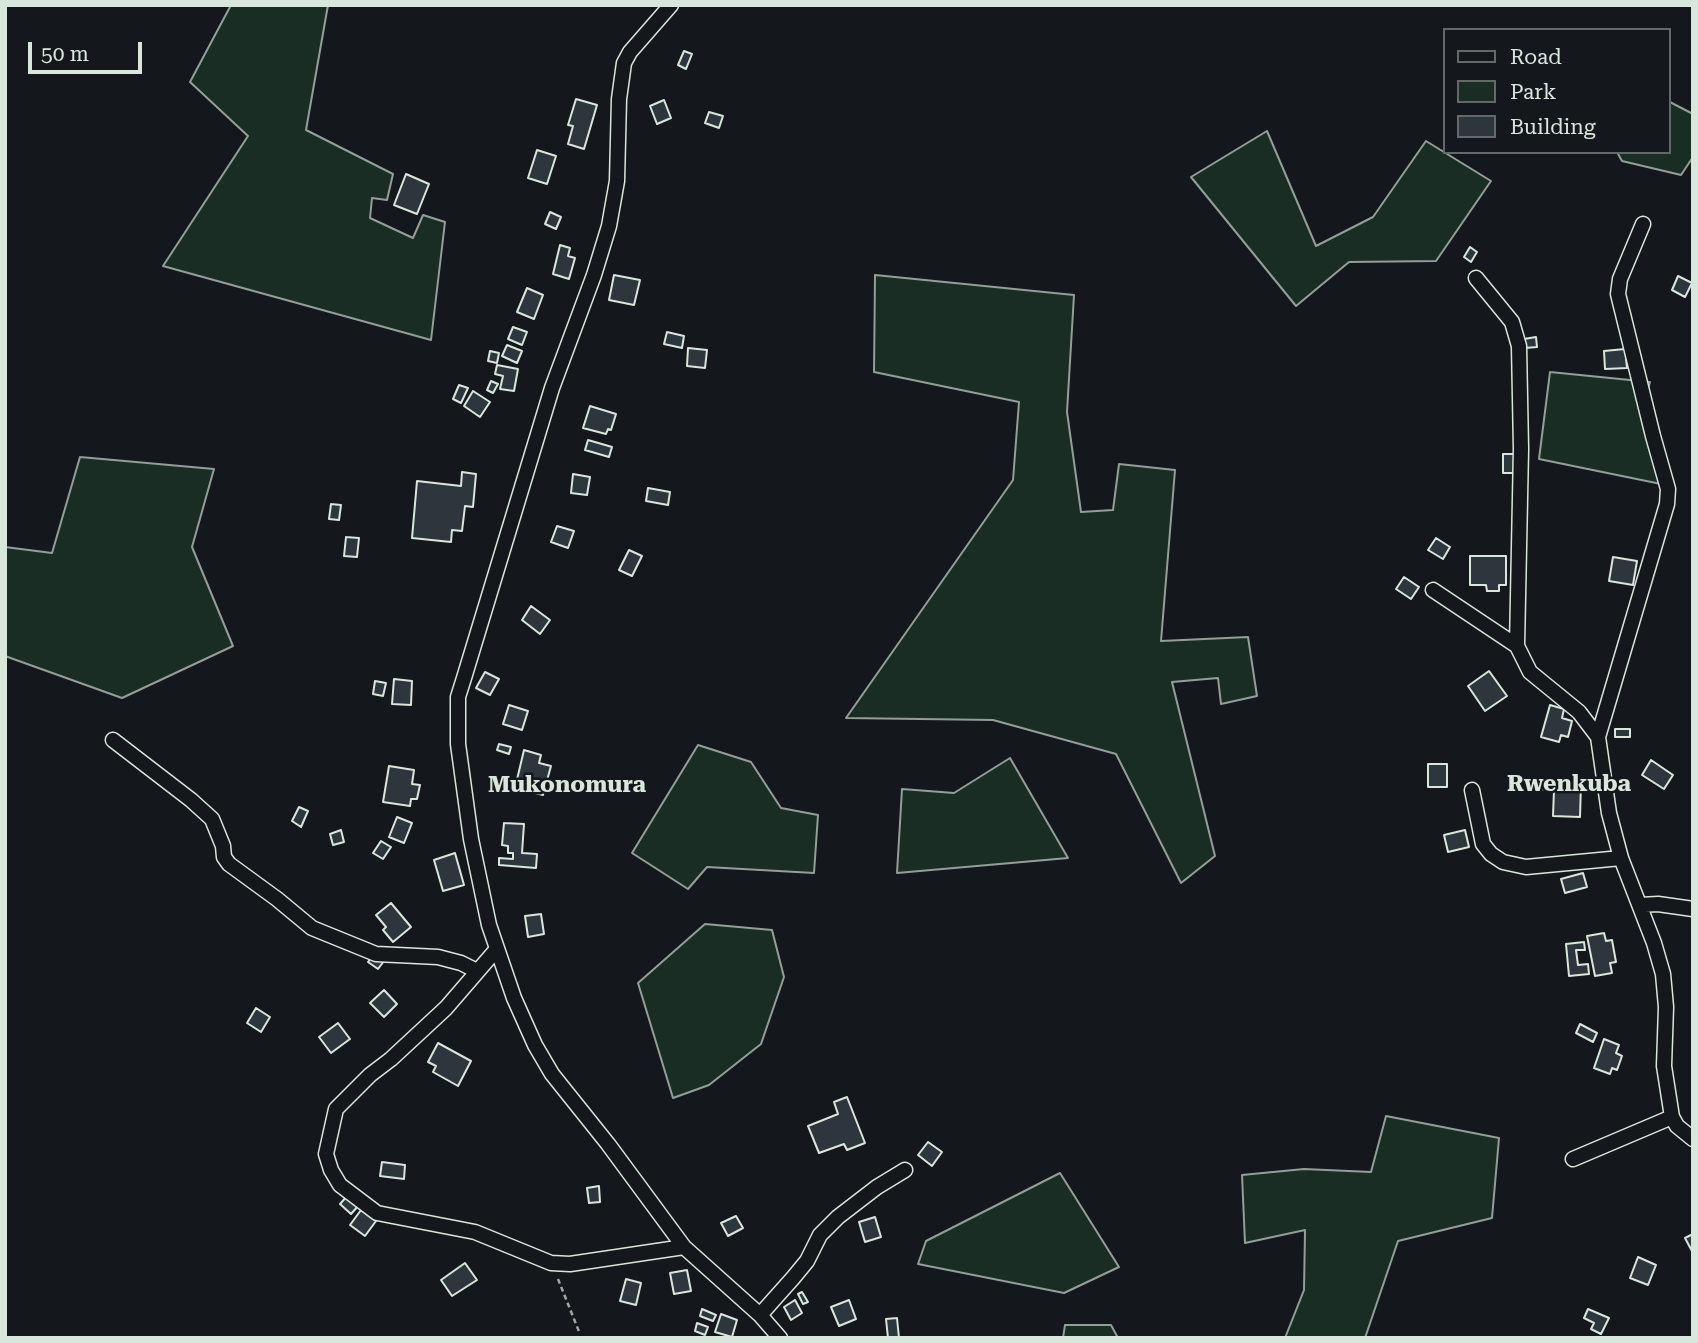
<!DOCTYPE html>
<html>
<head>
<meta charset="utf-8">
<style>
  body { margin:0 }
  #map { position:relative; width:1698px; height:1343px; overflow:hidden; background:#14181c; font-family:"Roboto Serif",serif }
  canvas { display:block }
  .frame { position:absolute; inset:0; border:7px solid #d8e6dc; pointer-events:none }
  .legend { position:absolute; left:1443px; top:28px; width:228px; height:126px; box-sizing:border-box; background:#14181c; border:2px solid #626a69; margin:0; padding:9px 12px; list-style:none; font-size:21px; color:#d8e6dc }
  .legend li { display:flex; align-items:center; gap:14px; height:35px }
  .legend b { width:35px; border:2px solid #626a69 }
  .scale { position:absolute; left:28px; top:42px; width:114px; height:32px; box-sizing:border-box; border:4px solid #d8e6dc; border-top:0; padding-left:9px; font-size:21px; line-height:24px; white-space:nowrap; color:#d8e6dc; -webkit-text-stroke:5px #14181c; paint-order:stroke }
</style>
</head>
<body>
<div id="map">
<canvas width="1698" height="1343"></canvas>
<div class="frame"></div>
<ul class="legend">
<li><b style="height:9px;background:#14181c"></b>Road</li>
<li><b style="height:19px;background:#1a2d24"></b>Park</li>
<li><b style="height:19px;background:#2c363c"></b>Building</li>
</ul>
<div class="scale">50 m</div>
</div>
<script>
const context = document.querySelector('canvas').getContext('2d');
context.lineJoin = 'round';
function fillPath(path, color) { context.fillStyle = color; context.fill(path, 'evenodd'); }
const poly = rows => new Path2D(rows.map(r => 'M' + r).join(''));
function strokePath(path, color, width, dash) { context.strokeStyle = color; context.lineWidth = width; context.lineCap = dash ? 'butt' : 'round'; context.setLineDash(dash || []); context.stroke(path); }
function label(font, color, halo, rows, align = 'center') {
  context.font = font + ' "Roboto Serif",serif'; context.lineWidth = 5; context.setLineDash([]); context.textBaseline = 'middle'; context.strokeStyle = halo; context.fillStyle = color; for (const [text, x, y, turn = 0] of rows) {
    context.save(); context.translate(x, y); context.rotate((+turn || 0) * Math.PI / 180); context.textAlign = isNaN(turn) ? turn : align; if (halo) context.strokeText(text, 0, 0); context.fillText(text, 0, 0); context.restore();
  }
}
const green = poly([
  [231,5,328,5,306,130,393,174,387,200,372,198,370,218,413,238,423,215,445,222,431,340,163,266,248,136,190,82,231,5],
  [1668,101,1693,114,1693,157,1681,175,1622,161,1617,152,1668,152,1668,101],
  [1267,131,1316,246,1373,217,1426,141,1491,181,1436,261,1349,262,1296,306,1191,177,1267,131],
  [875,275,1074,295,1067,412,1081,512,1113,510,1119,464,1175,470,1161,641,1248,637,1257,696,1221,704,1218,678,1172,682,1215,856,1181,883,1116,754,993,720,846,718,1013,480,1019,402,874,372,875,275],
  [1550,372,1650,382,1641,415,1661,484,1539,459,1550,372],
  [80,457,214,469,192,547,233,646,122,698,5,656,5,547,52,553,80,457],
  [698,745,751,762,781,808,818,815,814,873,707,867,688,889,632,853,698,745],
  [1010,758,1068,858,897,873,902,789,954,793,1010,758],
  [705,924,772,930,784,977,761,1044,709,1085,673,1098,638,983,705,924],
  [1386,1116,1499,1138,1492,1218,1398,1241,1365,1338,1285,1338,1304,1290,1305,1230,1245,1243,1242,1175,1304,1169,1371,1172,1386,1116],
  [1060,1173,1119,1267,1064,1293,918,1264,926,1241,1060,1173],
  [1065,1325,1111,1325,1118,1338,1063,1338,1065,1325]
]);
const building = poly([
  [684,51,692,54,686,69,678,65,684,51],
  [576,99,597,105,584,149,568,144,573,126,568,125,576,99],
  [664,100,671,118,657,124,650,106,664,100],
  [709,112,723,116,719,128,705,123,709,112],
  [537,150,556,156,547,184,528,178,537,150],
  [406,174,429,184,417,214,394,205,406,174],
  [550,212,561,217,556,229,545,224,550,212],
  [560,245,570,248,568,256,575,258,569,279,553,274,560,245],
  [1470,247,1477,252,1471,262,1464,257,1470,247],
  [614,275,640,280,634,305,609,300,614,275],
  [1678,276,1692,283,1685,297,1672,290,1678,276],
  [527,288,543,295,534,319,517,312,527,288],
  [513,327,527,332,522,345,508,339,513,327],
  [667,332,684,336,682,348,664,344,667,332],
  [1536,337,1537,347,1525,348,1524,339,1536,337],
  [507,345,522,351,517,363,502,356,507,345],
  [688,348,707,350,705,368,687,366,688,348],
  [1625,349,1627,368,1605,369,1604,351,1625,349],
  [490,351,499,353,497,363,488,361,490,351],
  [497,365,518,369,514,391,500,389,503,376,495,374,497,365],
  [491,381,498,384,493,393,487,390,491,381],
  [459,385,468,388,461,403,453,399,459,385],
  [473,391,490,402,480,417,464,406,473,391],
  [590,406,616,414,611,430,608,429,606,434,583,428,590,406],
  [588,440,612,447,609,457,585,450,588,440],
  [1503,454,1518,454,1519,473,1503,473,1503,454],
  [462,472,476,474,473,507,465,506,462,531,452,530,451,542,412,538,417,481,461,486,462,472],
  [573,474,590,477,587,495,571,493,573,474],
  [648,488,670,492,668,505,646,501,648,488],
  [331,504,341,505,339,520,329,519,331,504],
  [557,526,574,531,568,548,551,542,557,526],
  [346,537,359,538,357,557,344,556,346,537],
  [1436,538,1450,547,1443,559,1428,550,1436,538],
  [629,550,642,556,632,576,619,570,629,550],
  [1470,556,1506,556,1506,585,1499,585,1499,591,1487,591,1486,585,1470,585,1470,556],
  [1613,557,1637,561,1633,585,1609,581,1613,557],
  [1404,577,1419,587,1411,599,1396,589,1404,577],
  [531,606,550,620,540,634,522,620,531,606],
  [1489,671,1507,696,1485,711,1468,686,1489,671],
  [485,672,499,679,490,695,476,688,485,672],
  [394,679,412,681,411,705,392,704,394,679],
  [375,681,386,683,383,696,373,694,375,681],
  [509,705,528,711,522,730,503,724,509,705],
  [1550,705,1564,709,1562,718,1572,721,1568,737,1561,735,1559,742,1541,737,1550,705],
  [1615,729,1630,729,1630,737,1615,737,1615,729],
  [499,744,511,747,509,754,497,750,499,744],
  [524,750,541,755,539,763,551,766,543,795,515,788,524,750],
  [1651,760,1673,775,1664,789,1642,775,1651,760],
  [1428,764,1447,764,1447,787,1428,787,1428,764],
  [389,766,414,770,412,784,420,785,417,799,411,799,410,806,383,802,389,766],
  [1534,781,1581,783,1580,817,1553,816,1554,790,1534,789,1534,781],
  [299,807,308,811,301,827,292,821,299,807],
  [397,817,412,823,404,843,389,837,397,817],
  [504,823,524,824,522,853,537,854,536,868,499,865,499,858,513,859,513,853,508,853,508,846,502,845,504,823],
  [341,830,344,842,333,845,330,834,341,830],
  [1465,830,1469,847,1448,852,1444,835,1465,830],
  [381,841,391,847,383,859,373,853,381,841],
  [455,853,464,885,443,891,434,860,455,853],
  [1583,873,1587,887,1565,893,1561,879,1583,873],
  [391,903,411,927,393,942,383,930,386,927,376,915,391,903],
  [541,914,544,934,528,937,525,916,541,914],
  [1604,933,1606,941,1612,940,1616,962,1610,963,1612,973,1595,976,1587,936,1604,933],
  [1584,942,1585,950,1576,950,1578,965,1588,964,1589,974,1569,976,1566,944,1584,942],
  [374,954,384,961,378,969,368,962,374,954],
  [384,990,397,1004,384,1017,370,1003,384,990],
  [256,1008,270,1017,261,1032,247,1023,256,1008],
  [338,1023,350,1039,331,1053,319,1037,338,1023],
  [1580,1024,1597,1033,1593,1042,1576,1033,1580,1024],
  [1604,1039,1619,1045,1616,1053,1622,1056,1617,1070,1612,1068,1610,1074,1594,1068,1604,1039],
  [438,1043,471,1061,458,1086,433,1072,436,1066,428,1062,438,1043],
  [847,1097,865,1143,847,1150,844,1144,819,1153,808,1126,838,1114,834,1102,847,1097],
  [928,1142,942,1152,932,1166,918,1155,928,1142],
  [382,1162,405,1165,404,1179,380,1176,382,1162],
  [599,1186,600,1202,589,1203,587,1188,599,1186],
  [348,1195,359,1205,351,1214,340,1204,348,1195],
  [361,1210,376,1221,365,1236,350,1225,361,1210],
  [736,1216,743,1228,728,1236,721,1223,736,1216],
  [875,1217,881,1237,865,1242,859,1222,875,1217],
  [1693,1234,1693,1253,1685,1238,1693,1234],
  [1638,1257,1656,1265,1648,1285,1630,1278,1638,1257],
  [465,1263,477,1280,452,1296,441,1280,465,1263],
  [687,1270,691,1291,674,1294,670,1273,687,1270],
  [626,1279,641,1283,636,1305,620,1301,626,1279],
  [802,1292,808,1302,803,1304,798,1294,802,1292],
  [795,1300,802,1313,791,1320,784,1307,795,1300],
  [849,1300,856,1319,839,1326,831,1307,849,1300],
  [702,1309,716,1315,713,1321,700,1316,702,1309],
  [1588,1309,1609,1318,1601,1334,1591,1329,1594,1323,1584,1318,1588,1309],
  [721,1314,737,1320,732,1337,715,1332,721,1314],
  [897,1318,899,1338,888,1338,886,1319,897,1318],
  [697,1323,708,1327,705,1335,695,1331,697,1323]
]);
const path = poly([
  [558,1279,580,1334]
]);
const street = poly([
  [671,5,630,52,624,63,619,99,617,181,609,226,594,275,552,388,464,678,458,697,458,744,471,839,489,925,514,998,535,1045,552,1074,608,1144,684,1247,760,1315,780,1338],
  [1476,278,1512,322,1519,346,1521,449,1517,646,1530,672,1579,712,1598,737,1609,813,1621,858,1654,943,1663,974,1666,1007,1664,1066,1672,1117,1677,1126,1693,1139],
  [1433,590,1517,646],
  [1598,737,1667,504,1668,489,1653,436,1618,294,1620,279,1643,224],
  [113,740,191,800,212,819,223,846,224,857,229,864,277,899,312,928,376,954,438,957,461,963,477,971],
  [1472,790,1483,844,1491,854,1503,862,1526,867,1621,858],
  [1640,905,1658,904,1693,909],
  [496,950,446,1008,391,1059,370,1075,336,1109,326,1154,331,1170,340,1185,377,1213,475,1232,551,1263,570,1264,684,1247],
  [1573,1159,1672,1117],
  [760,1315,793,1278,807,1261,820,1235,838,1217,877,1187,905,1170]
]);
const quarterNames = [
  ["Rwenkuba",1569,784],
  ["Mukonomura",567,785]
];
fillPath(green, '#1a2d24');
strokePath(green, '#939e99', 2);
fillPath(building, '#2c363c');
strokePath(building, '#d8e6dc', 2);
strokePath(street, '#d8e6dc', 17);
strokePath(path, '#9da8a2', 2.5, [5, 3.5]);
strokePath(street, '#14181c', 14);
label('bold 23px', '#d8e6dc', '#14181c', quarterNames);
</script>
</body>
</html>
